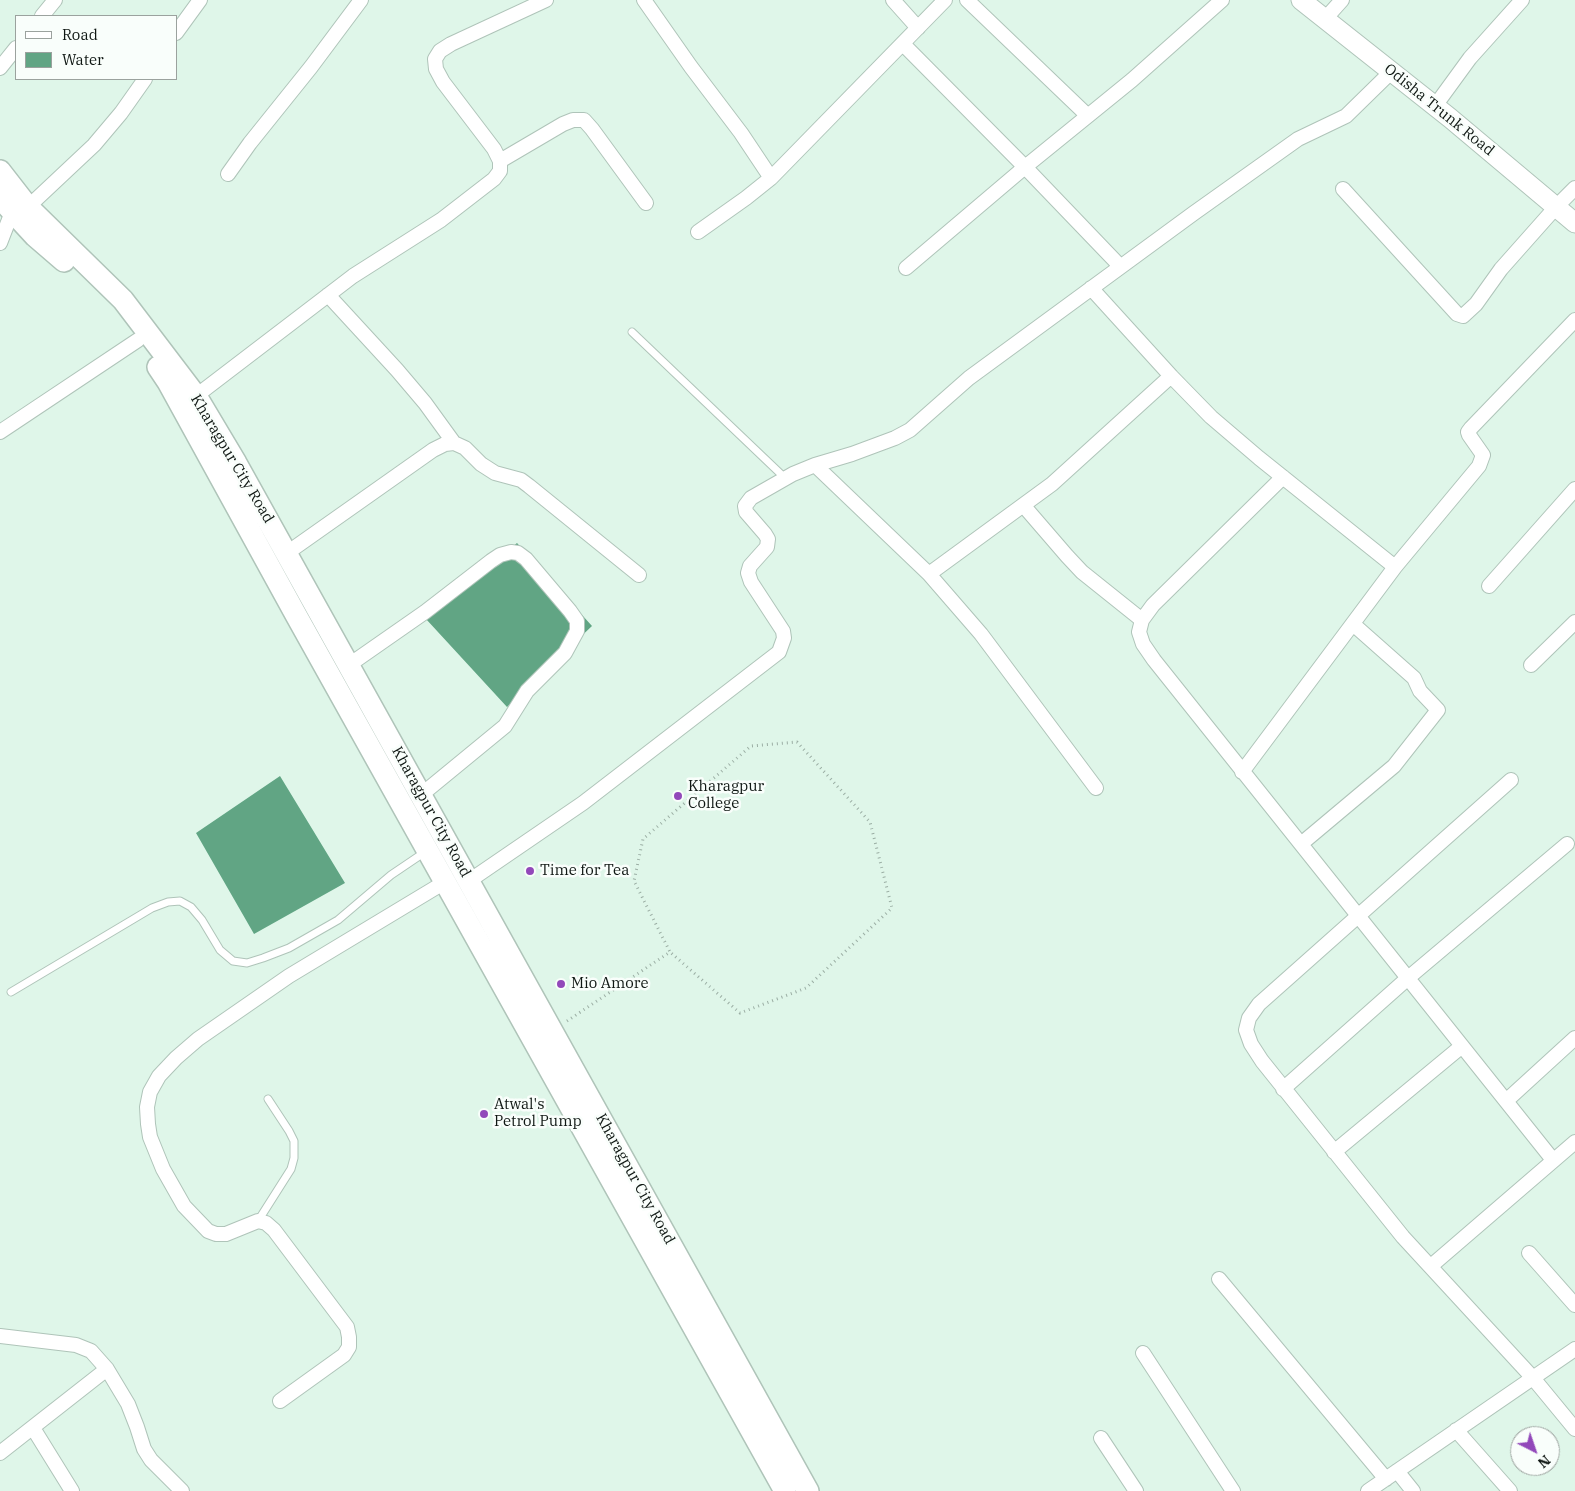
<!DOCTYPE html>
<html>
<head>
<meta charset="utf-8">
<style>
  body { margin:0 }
  #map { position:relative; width:1575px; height:1491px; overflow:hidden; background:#dff6e9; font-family:"IBM Plex Serif",serif }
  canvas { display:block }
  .legend { position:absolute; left:15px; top:15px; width:162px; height:65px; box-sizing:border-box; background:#f9fefb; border:1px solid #9ba29e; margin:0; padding:6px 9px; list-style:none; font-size:15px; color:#0f1713 }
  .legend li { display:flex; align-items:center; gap:10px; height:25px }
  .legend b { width:25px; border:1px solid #9ba29e }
  .north { position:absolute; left:1510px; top:1426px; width:50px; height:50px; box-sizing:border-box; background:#f9fefb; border:1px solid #9ba29e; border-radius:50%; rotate:139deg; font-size:14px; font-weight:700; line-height:20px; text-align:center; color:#0f1713 }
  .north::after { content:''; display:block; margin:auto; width:18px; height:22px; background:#9248ba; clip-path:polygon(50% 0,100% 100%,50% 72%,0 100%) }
</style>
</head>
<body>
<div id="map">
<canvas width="1575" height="1491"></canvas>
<ul class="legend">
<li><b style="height:6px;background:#fff"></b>Road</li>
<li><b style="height:14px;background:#61a584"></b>Water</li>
</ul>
<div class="north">N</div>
</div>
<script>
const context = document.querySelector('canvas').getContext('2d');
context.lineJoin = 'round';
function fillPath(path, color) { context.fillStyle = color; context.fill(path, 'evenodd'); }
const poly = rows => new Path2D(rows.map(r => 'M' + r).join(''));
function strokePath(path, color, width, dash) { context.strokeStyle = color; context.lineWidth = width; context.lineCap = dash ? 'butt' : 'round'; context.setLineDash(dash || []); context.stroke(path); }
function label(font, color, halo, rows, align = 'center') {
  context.font = font + ' "IBM Plex Serif",serif'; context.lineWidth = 5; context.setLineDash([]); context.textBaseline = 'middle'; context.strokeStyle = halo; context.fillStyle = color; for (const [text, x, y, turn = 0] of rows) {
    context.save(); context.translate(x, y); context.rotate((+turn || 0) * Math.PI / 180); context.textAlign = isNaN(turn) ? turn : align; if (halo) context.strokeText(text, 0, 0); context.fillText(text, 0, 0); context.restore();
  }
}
const water = poly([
  [517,543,592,626,507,707,426,619],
  [280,776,345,883,254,934,196,833]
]);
const path = poly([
  [567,1021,670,952,634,881,643,839,751,746,797,742,870,822,892,908,806,988,740,1013,670,952]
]);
const service = poly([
  [632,332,785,478],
  [11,992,152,908,168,902,180,901,191,907,202,920,220,950,233,961,247,963,263,958,289,948,338,920,391,875,425,852],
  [258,1221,291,1169,294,1158,294,1141,289,1131,268,1099]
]);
const minor = poly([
  [644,0,691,67,741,133,771,178],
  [893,0,918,28],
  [967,0,1088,116],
  [42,16,55,0],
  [1325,19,1342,0],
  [176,33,200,0],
  [903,44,1025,167,1120,266],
  [0,68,16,48],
  [1435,106,1470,58,1522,0],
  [500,161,563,124,573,120,584,120,592,129,646,203],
  [228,174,250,143,311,67,361,0],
  [1343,189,1457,314,1463,316,1476,304,1501,269,1556,207,1575,188],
  [28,207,94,145,121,113,145,79],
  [698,232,746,198,771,178,945,0],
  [0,243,12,212],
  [906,268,1025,167,1132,80,1222,0],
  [1091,288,1171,376,1211,417,1259,458,1395,567],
  [328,295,397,370,425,403,454,443],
  [196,396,353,276,441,220,494,179,500,171,500,161,494,149,443,82,436,69,435,59,440,51,451,44,546,0],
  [0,432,138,340],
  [815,465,929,574,981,634,1096,788],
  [1283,477,1153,605,1142,620,1139,632,1143,644,1154,660,1553,1160],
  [1023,505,1067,556,1082,572,1142,620],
  [287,553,433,450,445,444,454,443,465,448,481,464,495,473,521,480,529,486,639,575],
  [929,574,1052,484,1171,376],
  [1489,586,1575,489],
  [349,665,425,612,491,561,500,555,511,552,518,553,526,559,570,611,577,621,577,631,565,653,527,691,505,726,421,795],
  [1531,665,1575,622],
  [1242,772,1395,567,1479,466,1483,455,1469,435,1468,432,1471,428,1575,320],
  [1511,780,1259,1004,1249,1018,1246,1030,1251,1044,1262,1061,1403,1237,1533,1378,1575,1429],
  [1301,844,1394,766,1438,710,1420,691,1414,678,1353,624],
  [469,881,583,803,779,652,784,638,783,631,751,582,748,573,750,566,767,547,768,539,765,534,746,512,745,506,751,498,793,474,815,465,852,454,895,438,910,430,969,378,1194,213,1298,139,1346,116,1391,72],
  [1283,1089,1408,978,1567,844],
  [1506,1101,1575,1038],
  [1334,1152,1462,1046],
  [1529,1253,1575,1305],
  [1431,1266,1575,1142],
  [1219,1279,1386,1479],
  [0,1336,76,1345,91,1351,107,1369,128,1404,137,1427,144,1449,151,1460,182,1491],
  [1143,1353,1233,1491],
  [280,1401,344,1355,349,1347,349,1337,347,1327,274,1230,266,1223,258,1221,226,1234,216,1234,208,1231,184,1206,163,1169,150,1137,148,1124,147,1107,150,1092,159,1076,176,1058,198,1039,289,976,445,882],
  [33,1428,72,1491],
  [1456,1430,1510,1491],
  [1101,1438,1136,1491],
  [0,1453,107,1369],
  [1397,1471,1413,1491],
  [1368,1491,1575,1349]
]);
const secondary = poly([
  [1301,0,1450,118,1575,223]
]);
const primary = poly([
  [0,171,28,207,123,300,196,396,236,463,808,1491],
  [0,198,35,236,64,261],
  [158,367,168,382,296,615,785,1491]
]);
const markers = [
  [678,796,5,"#9248ba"],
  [530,871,5,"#9248ba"],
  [561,984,5,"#9248ba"],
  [484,1114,5,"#9248ba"]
];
const streetNames = [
  ["Odisha Trunk Road",1439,110,39],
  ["Kharagpur City Road",232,459,59],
  ["Kharagpur City Road",431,812,61],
  ["Kharagpur City Road",635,1179,61]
];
const poiNames = [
  ["Kharagpur",688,787],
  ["College",688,804],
  ["Time for Tea",540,871],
  ["Mio Amore",571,984],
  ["Atwal's",494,1105],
  ["Petrol Pump",494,1122]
];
fillPath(water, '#61a584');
strokePath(service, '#afc4b9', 9);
strokePath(minor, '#afc4b9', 16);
strokePath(secondary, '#afc4b9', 21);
strokePath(primary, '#afc4b9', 24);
strokePath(path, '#9baea4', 3, [1, 4]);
strokePath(service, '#fff', 7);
strokePath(minor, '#fff', 14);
strokePath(secondary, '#fff', 19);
strokePath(primary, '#fff', 21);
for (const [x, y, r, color] of markers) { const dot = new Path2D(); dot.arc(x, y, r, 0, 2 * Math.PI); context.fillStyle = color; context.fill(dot); strokePath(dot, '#f9fefb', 2); }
label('15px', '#0f1713', '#f9fefb', streetNames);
label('15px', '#0f1713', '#f9fefb', poiNames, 'left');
</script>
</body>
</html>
